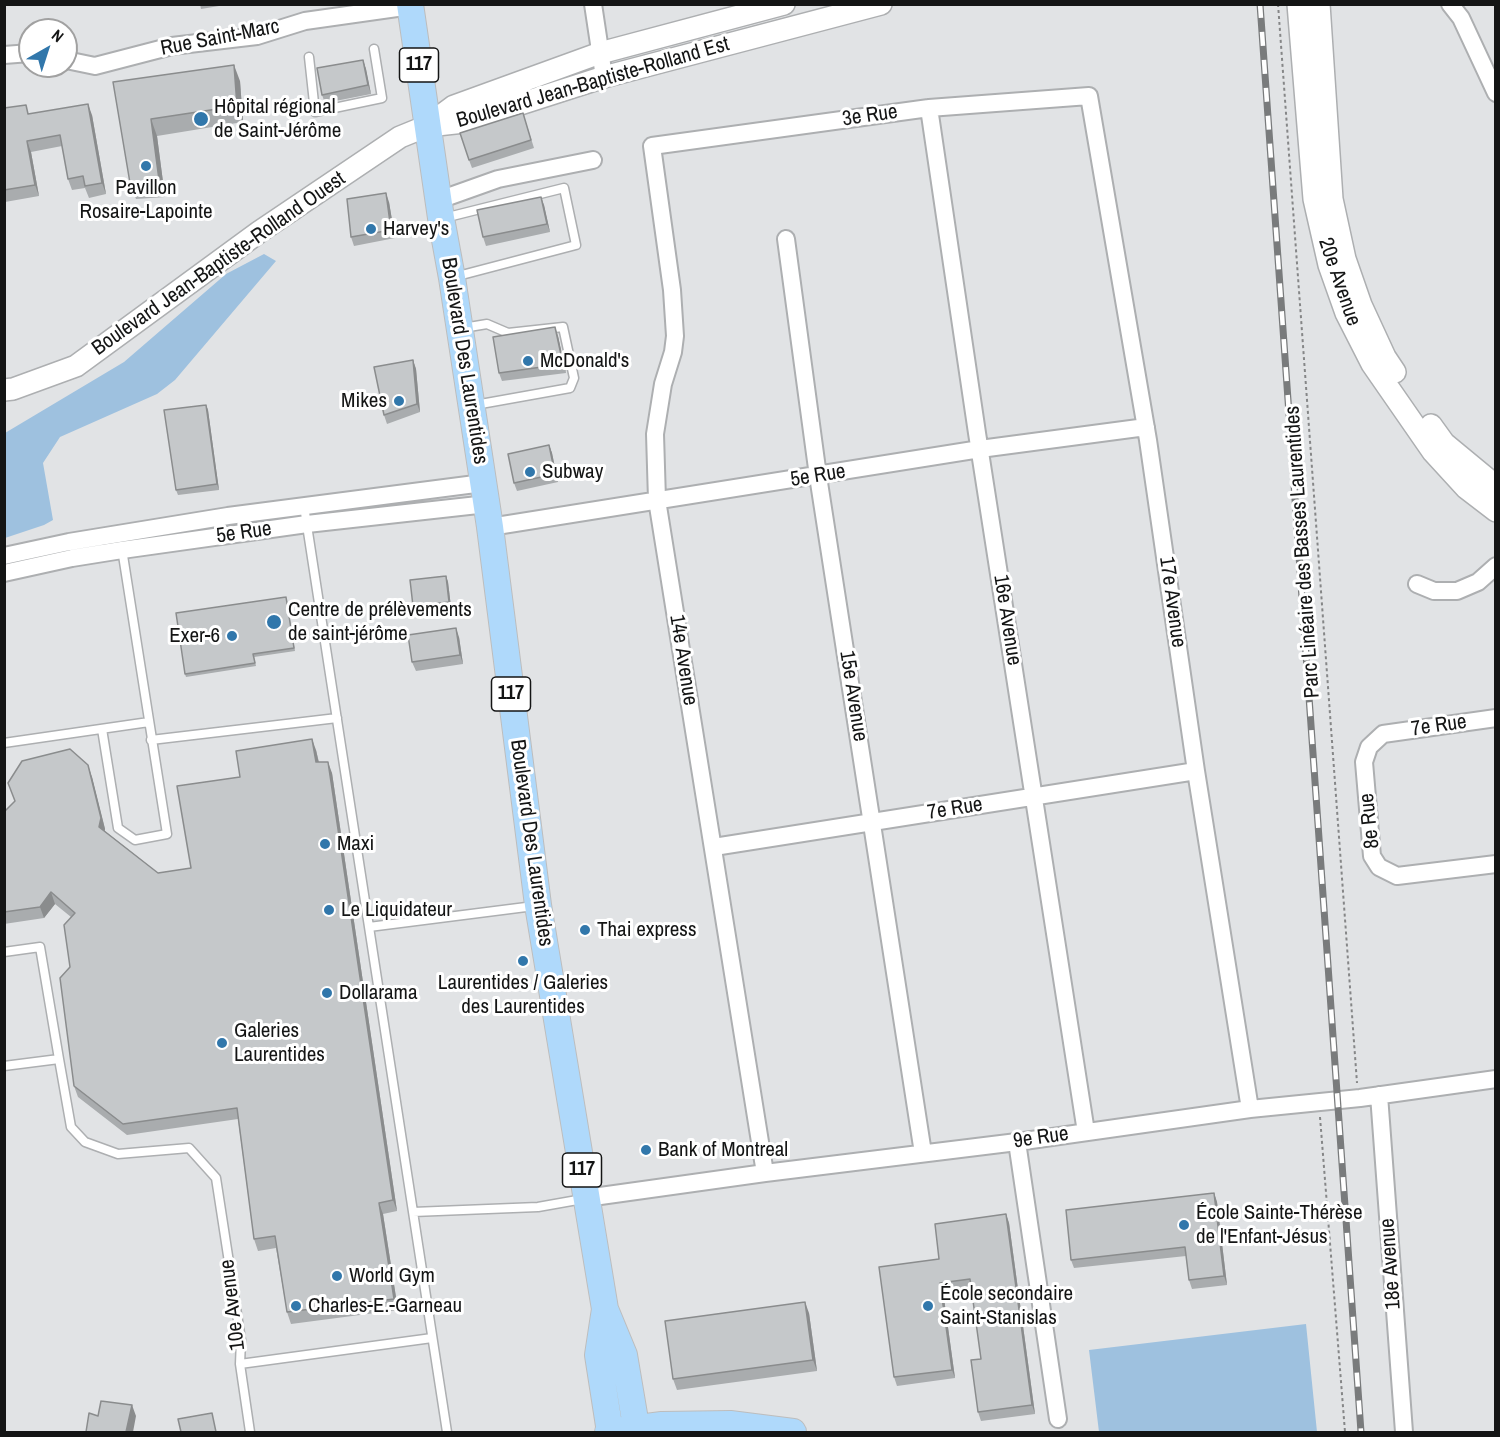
<!DOCTYPE html>
<html>
<head>
<meta charset="utf-8">
<style>
  body { margin:0 }
  #map { position:relative; width:1500px; height:1437px; overflow:hidden; background:#e1e3e5; font-family:"Archivo Narrow",sans-serif }
  canvas { display:block }
  .frame { position:absolute; inset:0; border:6px solid #141515; pointer-events:none }
  .north { position:absolute; left:18px; top:18px; width:60px; height:60px; box-sizing:border-box; background:#fff; border:2px solid #a1a1a1; border-radius:50%; rotate:39deg; font-size:16px; font-weight:700; line-height:24px; text-align:center; color:#141515 }
  .north::after { content:''; display:block; margin:auto; width:21px; height:27px; background:#3177ab; clip-path:polygon(50% 0,100% 100%,50% 72%,0 100%) }
</style>
</head>
<body>
<div id="map">
<canvas width="1500" height="1437"></canvas>
<div class="frame"></div>
<div class="north">N</div>
</div>
<script>
const context = document.querySelector('canvas').getContext('2d');
context.lineJoin = 'round';
function fillPath(path, color) { context.fillStyle = color; context.fill(path, 'evenodd'); }
const poly = rows => new Path2D(rows.map(r => 'M' + r).join(''));
function strokePath(path, color, width, dash) { context.strokeStyle = color; context.lineWidth = width; context.lineCap = dash ? 'butt' : 'round'; context.setLineDash(dash || []); context.stroke(path); }
function label(font, color, halo, rows, align = 'center') {
  context.font = font + ' "Archivo Narrow",sans-serif'; context.lineWidth = 6; context.setLineDash([]); context.textBaseline = 'middle'; context.strokeStyle = halo; context.fillStyle = color; for (const [text, x, y, turn = 0] of rows) {
    context.save(); context.translate(x, y); context.rotate((+turn || 0) * Math.PI / 180); context.textAlign = isNaN(turn) ? turn : align; if (halo) context.strokeText(text, 0, 0); context.fillText(text, 0, 0); context.restore();
  }
}
const green = poly([
  [264,254,276,261,175,380,157,394,60,437,43,463,53,520,44,525,5,538,5,433,124,362,226,274],
  [1306,1324,1317,1432,1099,1432,1089,1350]
]);
const path = poly([
  [1278,4,1357,1083],
  [1320,1117,1345,1432]
]);
const service = poly([
  [309,57,315,112,382,98,374,49],
  [444,218,564,188,576,245,454,277],
  [463,328,487,324,508,333,563,327,574,378,570,388,475,405],
  [304,506,447,1432],
  [102,729,118,828,135,840,167,834,122,549],
  [151,740,337,718],
  [4,743,149,722],
  [369,927,534,906],
  [4,952,40,947,59,1059,4,1066],
  [59,1059,71,1127,85,1142,118,1154,189,1148,216,1178,241,1340,240,1364,250,1432],
  [413,1212,538,1207,583,1199],
  [240,1364,432,1338]
]);
const minor = poly([
  [593,4,604,77],
  [1450,4,1461,18,1496,93],
  [4,55,30,53],
  [66,60,95,66,172,46,257,36,305,21,411,6],
  [929,108,977,433,1086,1132],
  [439,200,498,179,593,160],
  [786,239,818,476,923,1153],
  [490,527,980,449,1146,427],
  [4,556,69,542,228,516,483,483],
  [4,573,72,558,122,550,307,524,487,504],
  [1417,584,1434,591,1457,591,1478,582,1496,566],
  [1496,718,1383,734,1369,747,1364,762,1372,856,1379,867,1397,876,1496,864],
  [714,847,1196,771],
  [1379,1095,1404,1432],
  [1017,1142,1058,1419],
  [765,1173,657,500,655,434,663,384,673,352,675,336,672,290,652,146,929,108,1089,96,1148,440,1196,771,1250,1109],
  [586,1198,765,1173,1017,1142,1250,1109,1360,1098,1496,1079]
]);
const tertiary = poly([
  [1298,4,1314,199,1329,265,1346,313,1372,364,1433,452,1466,488,1496,511],
  [1319,4,1332,199,1345,259,1361,305,1385,357,1395,372],
  [428,126,464,122,604,77,881,4],
  [4,390,13,389,76,366,259,232,400,137,427,126,454,106,600,53,784,4],
  [1431,425,1444,443,1496,486]
]);
const primary = poly([
  [410,4,441,218,452,278,490,527,538,905,605,1309,624,1355,637,1432],
  [605,1309,598,1355,610,1432],
  [608,1432,662,1425,730,1424,793,1432]
]);
const rail = poly([
  [1260,4,1361,1432]
]);
const wall = poly([
  [200,4,231,4,201,9],
  [363,60,366,69,371,94,325,103,322,95],
  [240,81,243,122,157,136,165,197,136,199,130,183,113,82],
  [4,108,30,114,92,115,106,194,89,198,85,188,72,190,68,179,62,146,31,152,39,196,5,202],
  [523,113,534,148,472,168,469,160],
  [389,202,395,238,354,246,351,237],
  [544,205,550,232,486,246,483,237],
  [558,336,566,373,502,381,499,373],
  [413,360,416,369,420,412,387,424,384,415],
  [206,405,208,410,219,490,178,495,176,490],
  [549,445,552,453,558,482,517,491,514,483],
  [446,576,448,582,451,607,415,611,413,606],
  [287,600,295,651,254,657,256,666,186,677,185,674],
  [459,637,463,664,416,671,412,662],
  [316,750,319,762,332,773,397,1211,383,1214,398,1310,291,1324,287,1312,276,1248,258,1251,254,1239,238,1119,127,1135,78,1097,74,1086,70,967,71,917,55,904,44,918,4,924,4,812,92,777,105,829,105,831,158,873,191,868,240,777],
  [1214,1193,1217,1202,1227,1285,1192,1289,1189,1280,1186,1256,1074,1268,1071,1260],
  [1006,1214,1009,1223,1035,1414,981,1421,978,1412,981,1359,971,1287,943,1291,955,1378,897,1386,894,1377,939,1259],
  [809,1313,817,1371,677,1390,673,1379]
]);
const shadedWall = poly([
  [363,60,366,69,371,94,368,85],
  [234,65,240,81,243,122,237,106],
  [88,104,92,115,106,194,102,183],
  [151,119,157,136,165,197,159,180],
  [27,141,31,152,39,196,35,185],
  [386,193,389,202,395,238,391,230],
  [541,197,544,205,550,232,547,224],
  [555,327,558,336,566,373,563,364],
  [413,360,416,369,420,412,417,404],
  [206,405,208,410,219,490,217,484],
  [549,445,552,453,558,482,555,474],
  [446,576,448,582,451,607,449,602],
  [456,628,459,637,463,664,460,655],
  [312,739,316,750,321,773,316,762],
  [328,762,332,773,397,1211,393,1200],
  [88,765,92,777,105,829,103,838,99,827],
  [51,892,55,904,44,918,40,907],
  [1214,1193,1217,1202,1227,1285,1224,1276],
  [379,1203,383,1214,398,1310,394,1299],
  [1006,1214,1009,1223,1035,1414,1032,1405],
  [940,1283,943,1291,955,1378,952,1370],
  [805,1302,809,1313,817,1371,813,1360],
  [132,1405,136,1416,133,1432,126,1432]
]);
const building = poly([
  [363,60,368,85,322,95,317,68,363,60],
  [234,65,237,106,151,119,159,180,130,183,113,82,234,65],
  [88,104,102,183,85,186,83,176,68,179,60,135,27,141,35,185,4,190,4,108,26,105,28,114,88,104],
  [523,113,531,140,469,160,460,133,523,113],
  [386,193,391,230,351,237,347,199,386,193],
  [541,197,547,224,483,237,477,210,541,197],
  [555,327,563,364,499,373,493,337,555,327],
  [413,360,417,404,384,415,374,367,413,360],
  [206,405,217,484,176,490,164,410,206,405],
  [549,445,555,474,514,483,508,454,549,445],
  [446,576,449,602,413,606,410,580,446,576],
  [286,597,294,648,253,654,255,663,185,674,176,613,286,597],
  [456,628,460,655,412,662,408,635,456,628],
  [312,739,316,762,328,762,393,1200,379,1203,394,1299,287,1312,275,1236,254,1239,237,1108,123,1124,74,1086,60,978,70,967,64,925,75,913,51,892,40,907,4,912,4,812,15,801,8,783,22,761,70,749,88,765,101,818,99,827,158,873,191,868,177,786,240,777,236,751,312,739],
  [1214,1193,1224,1276,1189,1280,1185,1247,1071,1260,1066,1210,1214,1193],
  [1006,1214,1032,1405,978,1412,971,1360,981,1359,970,1279,940,1283,952,1370,894,1377,879,1267,939,1259,935,1224,1006,1214],
  [805,1302,813,1360,673,1379,665,1321,805,1302],
  [101,1401,132,1405,126,1432,86,1432,89,1413,98,1416,101,1401],
  [212,1413,216,1432,181,1432,178,1419,212,1413]
]);
const markers = [
  [201,119,8,"#3177ab"],
  [146,166,6,"#3177ab"],
  [371,229,6,"#3177ab"],
  [528,361,6,"#3177ab"],
  [399,401,6,"#3177ab"],
  [530,472,6,"#3177ab"],
  [274,622,8,"#3177ab"],
  [232,636,6,"#3177ab"],
  [325,844,6,"#3177ab"],
  [329,910,6,"#3177ab"],
  [585,930,6,"#3177ab"],
  [523,961,6,"#3177ab"],
  [327,993,6,"#3177ab"],
  [222,1043,6,"#3177ab"],
  [646,1150,6,"#3177ab"],
  [1184,1225,6,"#3177ab"],
  [337,1276,6,"#3177ab"],
  [296,1306,6,"#3177ab"],
  [928,1306,6,"#3177ab"]
];
const shields = [
  [419,65,39],
  [511,694,39],
  [582,1170,39]
];
const shieldNames = [
  ["117",419,65],
  ["117",511,694],
  ["117",582,1170]
];
const streetNames = [
  ["Rue Saint-Marc",220,38,-11],
  ["Boulevard Jean-Baptiste-Rolland Est",593,83,-16],
  ["3e Rue",870,116,-8],
  ["Boulevard Jean-Baptiste-Rolland Ouest",219,264,-35],
  ["20e Avenue",1339,282,71],
  ["Boulevard Des Laurentides",464,361,81],
  ["5e Rue",818,476,-9],
  ["5e Rue",244,533,-8],
  ["Parc Linéaire des Basses Laurentides",1303,552,-94],
  ["17e Avenue",1172,602,82],
  ["16e Avenue",1007,620,81],
  ["14e Avenue",683,660,81],
  ["15e Avenue",853,696,81],
  ["7e Rue",1439,726,-8],
  ["7e Rue",955,809,-9],
  ["8e Rue",1370,821,-96],
  ["Boulevard Des Laurentides",531,843,82],
  ["9e Rue",1041,1138,-8],
  ["18e Avenue",1391,1264,-94],
  ["10e Avenue",233,1305,-97]
];
const poiNames = [
  ["Hôpital régional",214,107],
  ["de Saint-Jérôme",214,131],
  ["Pavillon",146,188,"center"],
  ["Rosaire-Lapointe",146,212,"center"],
  ["Harvey's",383,229],
  ["McDonald's",540,361],
  ["Mikes",387,401,"right"],
  ["Subway",542,472],
  ["Centre de prélèvements",288,610],
  ["de saint-jérôme",288,634],
  ["Exer-6",220,636,"right"],
  ["Maxi",337,844],
  ["Le Liquidateur",341,910],
  ["Thai express",597,930],
  ["Laurentides / Galeries",523,983,"center"],
  ["des Laurentides",523,1007,"center"],
  ["Dollarama",339,993],
  ["Galeries",234,1031],
  ["Laurentides",234,1055],
  ["Bank of Montreal",658,1150],
  ["École Sainte-Thérèse",1196,1213],
  ["de l'Enfant-Jésus",1196,1237],
  ["World Gym",349,1276],
  ["École secondaire",940,1294],
  ["Saint-Stanislas",940,1318],
  ["Charles-E.-Garneau",308,1306]
];
fillPath(green, '#9ec1df');
strokePath(service, '#adafb1', 11);
strokePath(minor, '#adafb1', 20);
strokePath(tertiary, '#adafb1', 24);
strokePath(primary, '#bdbdbd', 28);
strokePath(path, '#858687', 2, [3, 3]);
strokePath(service, '#fff', 8);
strokePath(minor, '#fff', 16);
strokePath(tertiary, '#fff', 21);
strokePath(primary, '#afd9fb', 26);
strokePath(rail, '#797b7c', 7);
strokePath(rail, '#fff', 4.5, [14]);
fillPath(wall, '#a9acae');
fillPath(shadedWall, '#8a8c8d');
fillPath(building, '#c5c8ca');
strokePath(building, '#8a8c8d', 1.5);
for (const [x, y, r, color] of markers) { const dot = new Path2D(); dot.arc(x, y, r, 0, 2 * Math.PI); context.fillStyle = color; context.fill(dot); strokePath(dot, '#fff', 2); }
for (const [x, y, w] of shields) { const box = new Path2D(); box.roundRect(x - w / 2, y - 17, w, 34, 4.5); context.fillStyle = '#fff'; context.fill(box); strokePath(box, '#141515', 1.5); }
label('bold 20px', '#141515', null, shieldNames);
label('21px', '#141515', '#fff', streetNames);
label('21px', '#141515', '#fff', poiNames, 'left');
</script>
</body>
</html>
